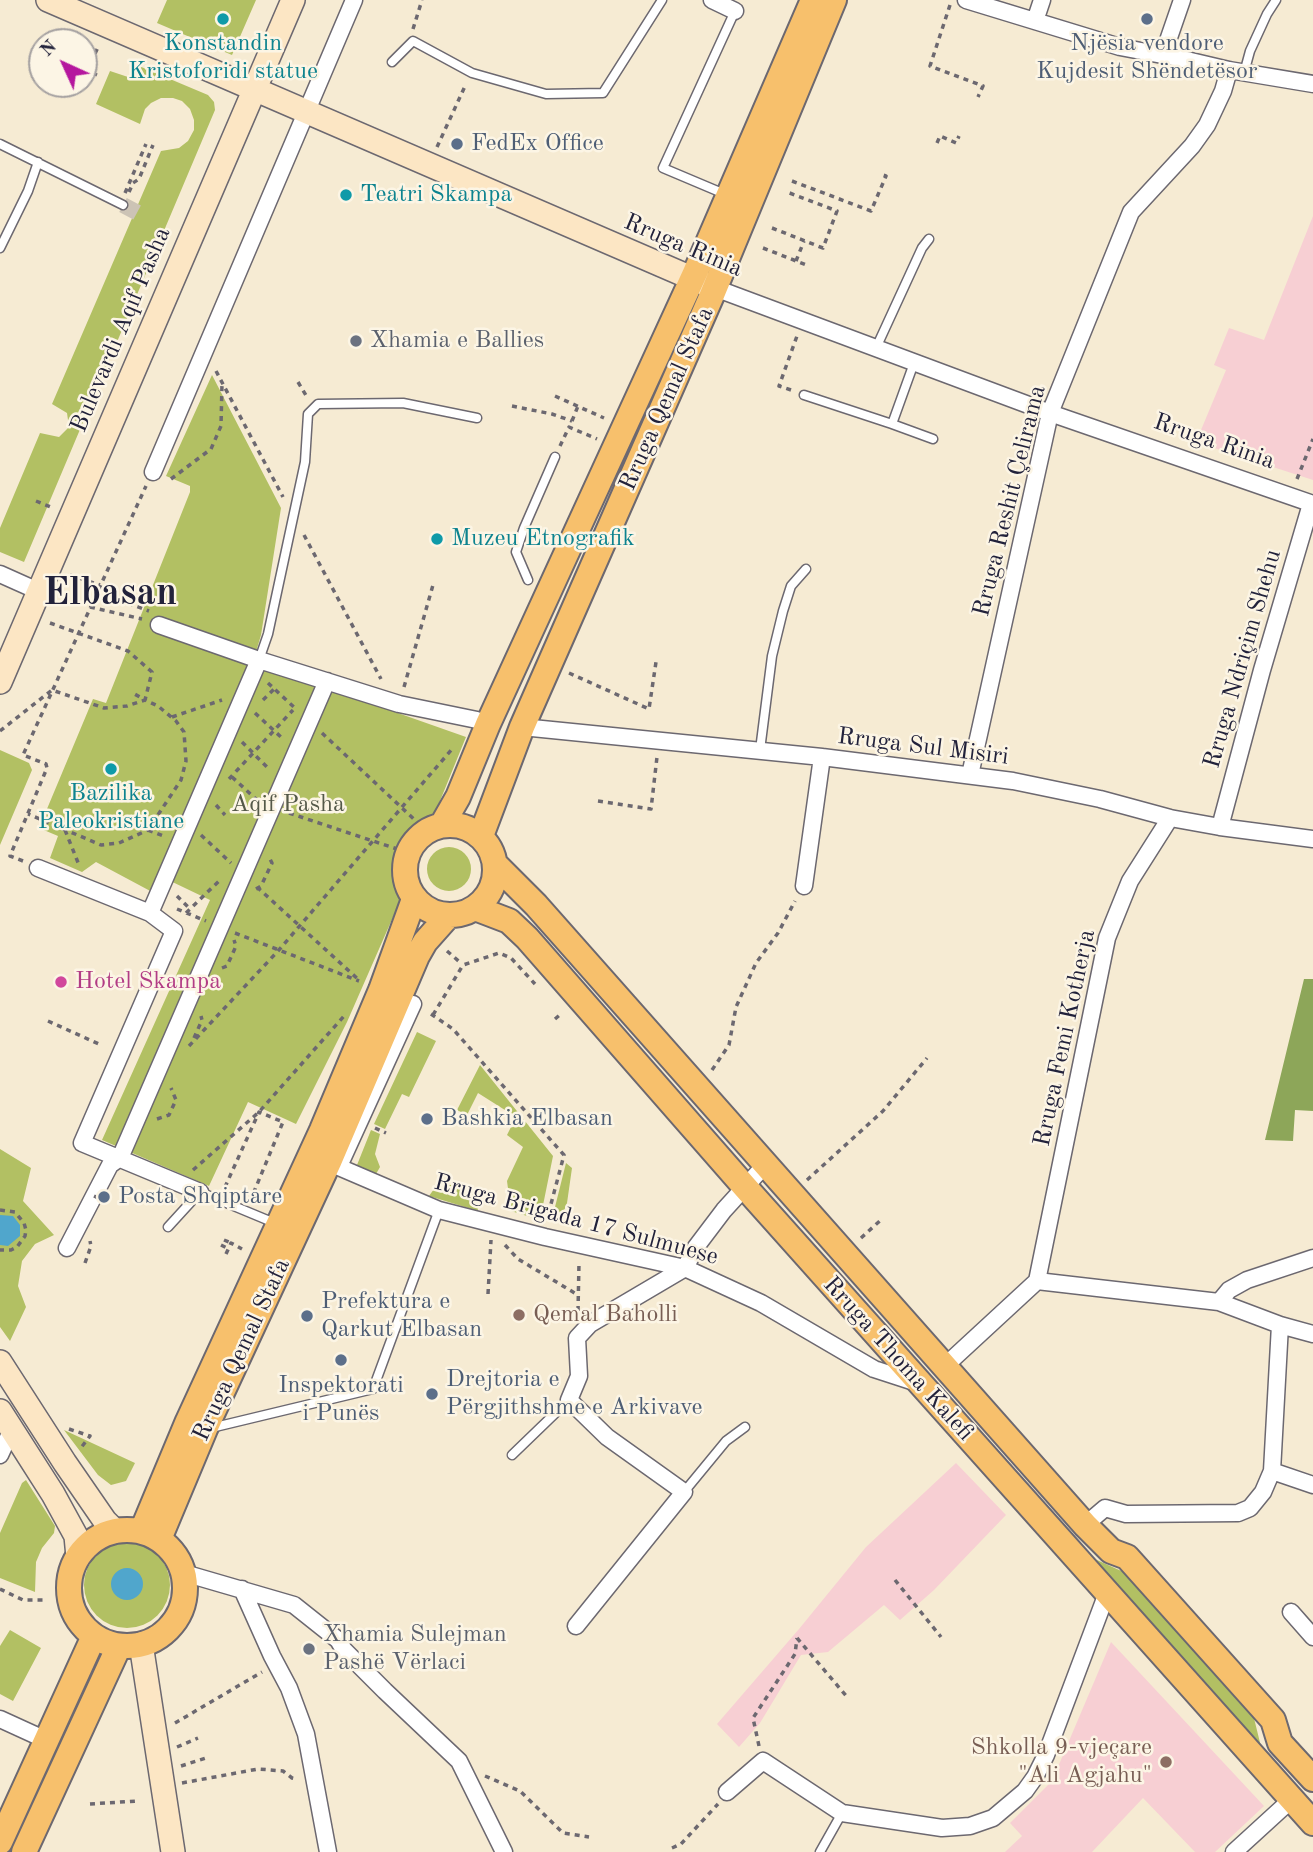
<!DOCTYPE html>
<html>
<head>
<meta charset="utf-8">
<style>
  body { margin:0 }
  #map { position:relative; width:1313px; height:1852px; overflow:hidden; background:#f6ebd3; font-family:"Old Standard TT",serif }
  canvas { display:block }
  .north { position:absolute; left:28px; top:28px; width:70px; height:70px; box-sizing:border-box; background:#fcf5e5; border:2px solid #a5a1a1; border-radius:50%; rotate:315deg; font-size:19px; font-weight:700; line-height:28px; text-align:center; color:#22223b }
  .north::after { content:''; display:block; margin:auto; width:24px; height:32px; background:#b5179e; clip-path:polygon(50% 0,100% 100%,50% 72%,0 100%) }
</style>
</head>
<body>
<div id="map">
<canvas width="1313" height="1852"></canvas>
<div class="north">N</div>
</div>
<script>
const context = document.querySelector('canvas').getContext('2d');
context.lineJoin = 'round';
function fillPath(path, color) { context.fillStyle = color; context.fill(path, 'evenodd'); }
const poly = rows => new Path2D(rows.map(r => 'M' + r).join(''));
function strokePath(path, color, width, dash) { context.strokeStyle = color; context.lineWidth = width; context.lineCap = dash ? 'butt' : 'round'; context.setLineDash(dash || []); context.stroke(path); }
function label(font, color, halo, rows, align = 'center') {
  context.font = font + ' "Old Standard TT",serif'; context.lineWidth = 5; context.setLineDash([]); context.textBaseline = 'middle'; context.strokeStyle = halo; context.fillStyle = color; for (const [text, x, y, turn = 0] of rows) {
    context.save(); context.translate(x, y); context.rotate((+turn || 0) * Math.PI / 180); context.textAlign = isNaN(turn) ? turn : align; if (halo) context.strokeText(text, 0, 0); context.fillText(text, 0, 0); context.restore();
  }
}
const built = poly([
  [1313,216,1313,480,1196,442,1226,370,1214,365,1229,328,1264,340],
  [956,1463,1006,1515,934,1590,900,1620,884,1605,828,1652,801,1655,760,1723,739,1747,717,1724,799,1629,866,1547],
  [1111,1642,1264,1806,1215,1852,1195,1852,1143,1798,1092,1852,1005,1852,1022,1836,1010,1823,1052,1781]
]);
const green = poly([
  [167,0,256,0,232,55,157,23],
  [139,66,208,95,214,102,215,110,24,562,0,552,0,528,40,433,59,437,69,427,67,413,52,404,161,151,179,148,188,141,194,130,194,120,190,109,182,101,173,98,161,98,151,103,145,109,140,124,96,104,110,71,134,79],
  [212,375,281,508,261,635,253,662,466,737,433,818,413,834,399,866,404,892,347,1022,296,1124,248,1102,209,1186,102,1140,210,900,162,877,154,893,96,862,82,872,50,858,58,836,39,828,93,699,106,703,190,492,190,486,166,476],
  [0,750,29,763,32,770,0,845],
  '427 869a22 22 0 1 1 44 0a22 22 0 1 1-44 0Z',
  [417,1032,436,1041,409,1097,402,1094,385,1129,374,1124],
  [480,1065,553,1156,540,1220,511,1211,507,1181,523,1147,507,1135,516,1117,478,1093,467,1115,457,1110],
  [371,1130,380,1134,375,1154,380,1167,376,1174,372,1175,357,1168,357,1165],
  [0,1149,31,1168,23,1201,54,1235,35,1244,22,1261,18,1286,26,1307,10,1341,0,1327],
  [566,1163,572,1168,567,1203,560,1221,552,1219],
  [444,1185,459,1185,467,1187,477,1200,478,1211,429,1196,434,1189],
  [64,1430,135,1463,126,1481,111,1485,98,1475],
  [26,1480,55,1526,54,1533,42,1548,36,1562,35,1592,0,1578,0,1533,22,1483],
  '84 1585a43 43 0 1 1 86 0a43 43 0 1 1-86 0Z',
  [1088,1556,1128,1574,1253,1714,1263,1755],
  [10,1630,41,1648,13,1701,0,1694,0,1646]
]);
const forest = poly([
  [1304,979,1313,979,1313,1111,1295,1110,1293,1141,1265,1140]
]);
const water = poly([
  [0,1215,13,1216,20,1225,20,1236,8,1246,0,1245],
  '111 1584a16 16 0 1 1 32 0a16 16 0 1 1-32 0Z'
]);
const streetTunnel = poly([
  [123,205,138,213]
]);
const path = poly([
  [950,5,930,66,983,86,978,97],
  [413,29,422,0],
  [97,75,87,71,99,45],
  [937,143,940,136,956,143,959,136],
  [437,147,466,84],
  [792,181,871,211,886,176,880,174],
  [129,192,133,183,139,179,153,145],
  [125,193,146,144],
  [772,228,823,248,837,211,787,192],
  [763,248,809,266],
  [796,261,804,241],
  [216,371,283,497],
  [298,382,307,397],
  [791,390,779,386,797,336],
  [555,396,604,418],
  [512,406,552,414,572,421],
  [572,421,578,406],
  [560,446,569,427,597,439],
  [171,479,211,449,221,426,222,384],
  [1297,479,1313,439],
  [36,501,53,508],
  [304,535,381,679],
  [70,575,100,585],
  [128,603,149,611],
  [90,607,142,619],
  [50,623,128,651,152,672,145,700,131,692],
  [569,673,649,709,656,662],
  [268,683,296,709],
  [404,687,433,585],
  [263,700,274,689],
  [255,713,282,738],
  [172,717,222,700],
  [0,731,52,690,104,708,127,706,145,700,158,706,176,721,184,732,186,761,181,780,148,830,119,843,101,845,28,814],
  [322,733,417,822],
  [242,742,269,769],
  [232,777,257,800],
  [229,779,293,710],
  [598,801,651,809,657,757],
  [216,805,225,815],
  [289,813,397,849],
  [65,830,79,865],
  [148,830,166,837],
  [201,835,231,863],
  [23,861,10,856,47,768,46,764,23,755,146,486],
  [257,887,360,981],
  [256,889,261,886,272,863,269,857],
  [177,896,190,909],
  [177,909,206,921],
  [186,913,220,880],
  [235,933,359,981],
  [447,951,462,964],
  [222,968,227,966,236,946,234,940],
  [431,1014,453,1029,564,1155,547,1219],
  [433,1015,463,965,499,953,511,958,535,984],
  [555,1019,562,1013],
  [48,1021,101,1045],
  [194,1038,202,1020,201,1016],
  [189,1046,278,951,453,748],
  [712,1070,729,1045,736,1007,756,963,778,933,795,901],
  [157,1119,169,1115,176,1100,171,1088],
  [375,1128,386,1133],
  [193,1170,259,1112,344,1016],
  [807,1180,883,1111,927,1058],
  [225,1187,259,1112,283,1122,251,1199],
  [0,1210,15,1212,24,1223,26,1230,25,1236,17,1247,11,1250,0,1250],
  [861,1238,883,1218],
  [224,1240,231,1243],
  [221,1245,229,1249],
  [505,1245,518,1259,578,1295],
  [226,1254,231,1243,242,1249],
  [85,1263,91,1246,90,1241],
  [488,1294,491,1240],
  [578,1311,579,1263],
  [69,1429,90,1436,80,1449],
  [895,1580,941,1637],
  [0,1589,23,1600,44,1600],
  [797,1638,848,1698],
  [175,1723,262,1672],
  [759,1746,753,1718,795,1654,797,1638],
  [177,1747,198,1738],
  [181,1766,206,1758],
  [485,1776,520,1791,563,1833,589,1837],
  [182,1783,258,1769,283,1771,292,1778,296,1779],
  [90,1804,137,1801],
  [672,1848,681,1844,718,1804]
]);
const lane = poly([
  [392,62,413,41,472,73,546,94,603,93,662,0],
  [1244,73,1250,51,1267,14,1276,0],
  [0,144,123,205],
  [727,195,663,168,735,11],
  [0,248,28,191,38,162],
  [876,348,922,248,929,239],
  [804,395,892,424,914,363],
  [892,424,933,439],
  [528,580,516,552,524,528,555,457],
  [259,660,268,634,305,462,308,414,318,404,403,403,477,418],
  [760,750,772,656,783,611,791,586,806,569],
  [168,1227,200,1192,277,1224],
  [211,1428,373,1389,439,1210],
  [512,1455,569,1400],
  [684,1492,726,1441,745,1427],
  [820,1852,842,1813]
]);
const street = poly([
  [712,0,735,11],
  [966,0,1120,47,1178,58,1229,70,1313,84],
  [1035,21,1042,0],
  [1163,55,1182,0],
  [715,288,1050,413,1313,504],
  [153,472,354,0],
  [0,574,38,591],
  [159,625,259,660,399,704,477,720],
  [522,727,822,757,1013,781,1100,799,1170,818,1220,827,1313,839],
  [970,775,1050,413,1131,212,1192,146,1207,125,1223,91,1229,70],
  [1220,827,1262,670,1311,504],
  [38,868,150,913,174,931,82,1143,200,1192],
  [804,886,822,757],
  [150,913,259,660],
  [320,1159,439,1210,545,1237,685,1268,761,1303,874,1369,917,1383],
  [340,1164,413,1004],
  [67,1248,110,1165,120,1158,327,681],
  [685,1268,696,1247,724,1210,766,1164],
  [1037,1281,1107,938,1130,881,1170,818],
  [1219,1302,1229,1290,1247,1280,1313,1258],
  [946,1365,1037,1281,1219,1302,1280,1325],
  [0,1455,12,1429],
  [1272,1471,1313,1485],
  [1085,1525,1105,1508,1126,1514,1238,1513,1250,1508,1263,1492,1272,1471,1280,1325,1313,1334],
  [184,1573,294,1605,338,1640,344,1650,385,1691,459,1761,504,1852],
  [242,1589,272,1656,289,1688,306,1734,328,1852],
  [1291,1612,1313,1637],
  [576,1626,684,1492,607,1437,569,1400,579,1376,577,1338,590,1324,685,1268],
  [0,1719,46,1740],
  [727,1792,763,1761,842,1813,942,1828,970,1826,993,1818,1025,1791,1035,1777,1046,1755,1107,1593],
  [1234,1852,1292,1799]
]);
const secondary = poly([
  [48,0,710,286],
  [0,682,293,0],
  [0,1362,65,1463,105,1521,115,1531],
  [0,1411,53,1494,76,1536,78,1557],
  [141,1644,173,1852]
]);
const primary = poly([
  '405 870a45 45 0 1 1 90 0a45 45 0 1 1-90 0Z',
  [442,825,458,797,488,724,695,273,813,0],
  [481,836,522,727,712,295,834,0],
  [495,864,536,905,1085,1525,1111,1551,1127,1557,1273,1720,1280,1743,1313,1779],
  [475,908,509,921,527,938,745,1187,1313,1823],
  '69 1588a58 58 0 1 1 116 0a58 58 0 1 1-116 0Z',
  [142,1531,188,1421,322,1130,381,990,414,899],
  [159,1539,205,1429,329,1162,417,956,425,942,449,915],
  [0,1842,94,1636],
  [24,1852,119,1646]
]);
const pathBridge = poly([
  [94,1196,105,1201]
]);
const markers = [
  [223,19,7,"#0f9aa8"],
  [1147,19,7,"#5c6f8a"],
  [457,144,7,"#5c6f8a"],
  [346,195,7,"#0f9aa8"],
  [356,341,7,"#6b7280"],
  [437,539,7,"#0f9aa8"],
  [111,769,7,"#0f9aa8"],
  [61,982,7,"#d1479c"],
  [427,1119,7,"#5c6f8a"],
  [104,1197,7,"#5c6f8a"],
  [519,1315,7,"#8d6e63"],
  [307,1316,7,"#5c6f8a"],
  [341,1360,7,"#5c6f8a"],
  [432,1394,7,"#5c6f8a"],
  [309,1649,7,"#6b7280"],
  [1166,1762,7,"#8d6e63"]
];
const cultureNames = [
  ["Konstandin",223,44],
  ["Kristoforidi statue",223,72],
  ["Teatri Skampa",360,195,"left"],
  ["Muzeu Etnografik",451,539,"left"],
  ["Bazilika",111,794],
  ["Paleokristiane",111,822]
];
const serviceNames = [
  ["Njësia vendore",1147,44,"center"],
  ["Kujdesit Shëndetësor",1147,72,"center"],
  ["FedEx Office",471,144],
  ["Bashkia Elbasan",441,1119],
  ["Posta Shqiptare",118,1197],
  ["Prefektura e",321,1302],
  ["Qarkut Elbasan",321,1330],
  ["Drejtoria e",446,1380],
  ["Përgjithshme e Arkivave",446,1408],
  ["Inspektorati",341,1386,"center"],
  ["i Punës",341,1414,"center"]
];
const streetNames = [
  ["Rruga Rinia",683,246,23],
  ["Bulevardi Aqif Pasha",121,330,-67],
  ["Rruga Qemal Stafa",667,399,-66],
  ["Rruga Rinia",1214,442,19],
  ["Rruga Reshit Çelirama",1010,501,-76],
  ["Rruga Ndriçim Shehu",1243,659,-74],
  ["Rruga Sul Misiri",923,747,7],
  ["Rruga Femi Kotherja",1065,1038,-78],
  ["Rruga Brigada 17 Sulmuese",576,1220,15],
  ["Rruga Qemal Stafa",242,1350,-65],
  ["Rruga Thoma Kalefi",898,1359,48]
];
const worshipNames = [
  ["Xhamia e Ballies",370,341],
  ["Xhamia Sulejman",323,1635],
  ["Pashë Vërlaci",323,1663]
];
const parkNames = [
  ["Aqif Pasha",288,805]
];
const hotelNames = [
  ["Hotel Skampa",75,982]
];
const educationNames = [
  ["Qemal Baholli",533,1315],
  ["Shkolla 9-vjeçare",1152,1748,"right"],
  ["\"Ali Agjahu\"",1152,1776,"right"]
];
const townNames = [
  ["Elbasan",110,594]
];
fillPath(built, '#f7cfd3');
fillPath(green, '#b2c063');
fillPath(forest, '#8da659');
fillPath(water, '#50a6cc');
strokePath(streetTunnel, '#ccc3b5', 16, [16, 8]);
strokePath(lane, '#6c6870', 11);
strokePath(street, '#6c6870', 19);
strokePath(secondary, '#6c6870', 26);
strokePath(primary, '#6c6870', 28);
strokePath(path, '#6c6870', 3.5, [5, 5]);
strokePath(lane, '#fff', 8);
strokePath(street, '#fff', 16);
strokePath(secondary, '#fce6c4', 23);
strokePath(primary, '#f7c06c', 24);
strokePath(pathBridge, '#6c6870', 3.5, [5, 5]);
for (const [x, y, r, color] of markers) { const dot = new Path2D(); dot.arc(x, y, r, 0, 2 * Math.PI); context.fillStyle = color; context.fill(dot); strokePath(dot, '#fcf5e5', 2.5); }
label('24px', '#0d838f', '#fcf5e5', cultureNames);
label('24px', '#4e5e75', '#fcf5e5', serviceNames, 'left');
label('24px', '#22223b', '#fcf5e5', streetNames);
label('24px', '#5b616d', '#fcf5e5', worshipNames, 'left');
label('24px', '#545949', '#fcf5e5', parkNames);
label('24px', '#b23c85', '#fcf5e5', hotelNames, 'left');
label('24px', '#785e54', '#fcf5e5', educationNames, 'left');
label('bold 38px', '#22223b', '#fcf5e5', townNames);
</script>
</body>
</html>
